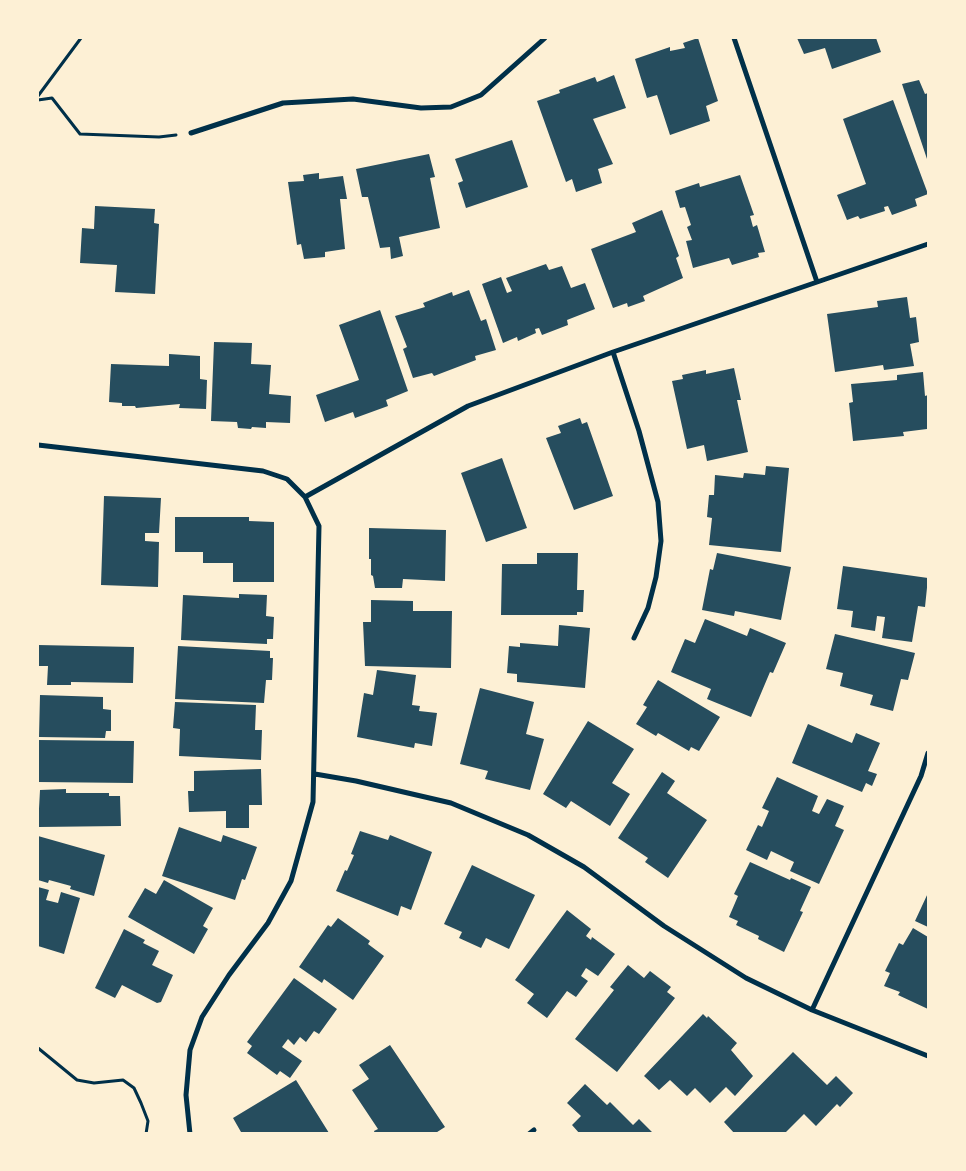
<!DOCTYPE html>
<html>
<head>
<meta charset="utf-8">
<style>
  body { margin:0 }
  #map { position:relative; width:966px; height:1171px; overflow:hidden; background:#fdf0d5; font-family:"PT Sans",sans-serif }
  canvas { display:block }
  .frame { position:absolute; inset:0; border:39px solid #fdf0d5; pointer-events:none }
</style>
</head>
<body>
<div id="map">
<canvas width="966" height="1171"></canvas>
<div class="frame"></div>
</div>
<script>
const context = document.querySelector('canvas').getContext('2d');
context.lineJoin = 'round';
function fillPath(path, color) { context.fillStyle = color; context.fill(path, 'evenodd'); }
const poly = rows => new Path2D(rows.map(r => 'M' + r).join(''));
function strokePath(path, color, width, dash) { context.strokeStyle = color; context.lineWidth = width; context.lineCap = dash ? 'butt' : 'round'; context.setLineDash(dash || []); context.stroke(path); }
const building = poly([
  [698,38,718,101,706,106,710,121,670,135,657,95,647,98,635,59,670,47,670,51,685,48,683,43],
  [797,38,876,38,881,52,832,69,825,48,804,54],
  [614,75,626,108,593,119,613,164,598,169,602,183,576,192,572,179,566,182,537,101,560,93,559,90,595,77,597,82],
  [919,80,925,94,928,93,928,162,902,84],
  [893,100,928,194,915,199,917,206,892,215,888,206,884,207,885,211,860,219,858,216,847,220,837,195,866,184,843,119],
  [512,140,528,187,466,208,458,183,463,181,455,159],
  [429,154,435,177,430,178,440,228,399,237,403,256,391,259,390,247,380,248,368,197,362,197,356,169],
  [319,173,319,179,343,176,347,199,340,199,345,249,325,252,325,257,304,259,301,244,297,245,288,182,304,181,303,175],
  [740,175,754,215,750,216,753,227,757,225,765,252,758,253,759,257,732,265,729,258,693,268,686,241,692,240,687,227,691,225,685,207,680,208,675,191,699,183,700,187],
  [95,206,155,209,154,223,159,224,155,294,115,292,117,265,80,263,82,228,94,229],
  [662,210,679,256,676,258,683,278,643,296,645,301,628,307,627,303,613,308,591,249,636,232,632,223],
  [546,264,549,270,562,266,571,288,585,283,595,309,567,320,568,325,542,335,539,328,535,329,536,333,518,341,517,337,503,343,482,284,501,277,507,293,512,291,506,278],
  [469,290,481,321,486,319,496,350,475,356,476,360,434,376,432,373,413,378,403,349,407,347,395,316,425,307,423,303,452,292,453,296],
  [907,297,910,318,916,317,919,342,910,344,914,366,884,370,883,365,835,372,827,314,878,307,877,301],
  [380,310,408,391,386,400,388,406,355,418,353,412,325,422,316,395,359,380,339,325],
  [214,342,252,343,251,364,271,365,269,394,291,396,290,423,266,422,266,428,252,427,251,429,238,428,237,422,211,421],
  [169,354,200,356,200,379,207,380,206,409,179,408,180,404,136,408,135,406,122,406,122,403,109,402,111,364,169,366],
  [734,368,741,400,737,400,748,452,707,461,704,445,687,449,672,381,683,379,682,375,706,370,706,374],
  [923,372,925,396,928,395,927,429,903,432,904,436,853,441,849,403,853,402,851,384,897,380,897,375],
  [580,418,582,424,587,422,613,496,574,510,546,438,561,433,558,426],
  [502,458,527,528,486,542,461,473],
  [766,466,789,468,781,552,709,545,712,518,707,517,709,495,714,495,715,475,743,478,744,473,765,475],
  [104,496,161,498,159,533,145,533,145,541,159,542,158,587,101,585],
  [175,517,249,517,249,521,274,522,274,582,233,582,233,563,203,563,203,552,175,552],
  [369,528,446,530,445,581,403,579,402,588,375,588,373,576,371,575,371,559,369,559],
  [537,553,578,553,577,590,584,590,583,612,577,612,577,615,501,615,502,564,537,564],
  [717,553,791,567,781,620,735,611,734,616,702,610,710,569,713,570],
  [843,566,928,578,925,607,918,606,912,642,882,638,885,617,877,616,875,631,851,627,853,611,837,609],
  [239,594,267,595,266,616,274,617,273,639,267,639,267,644,181,640,183,595,239,598],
  [371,600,413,601,413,611,452,611,451,668,365,666,363,622,371,622],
  [705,619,747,636,750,628,786,643,773,673,770,672,751,717,707,699,711,689,671,672,685,639,695,643],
  [559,625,590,628,585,688,517,682,517,674,507,673,509,646,520,647,520,643,558,646],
  [835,634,915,653,908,680,901,679,893,711,870,705,873,695,840,686,843,673,826,669],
  [38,645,134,647,133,683,71,682,71,685,47,685,48,666,38,666],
  [178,646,270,651,270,658,273,658,272,680,266,680,264,703,175,699],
  [377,670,416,675,412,705,420,706,419,711,437,713,432,746,415,743,414,748,357,737,364,693,373,695],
  [658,680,720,717,699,751,691,747,689,751,658,733,656,736,636,724,647,707,643,705],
  [480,688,534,702,526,734,544,739,530,790,485,779,488,771,460,764],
  [40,695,103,697,103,709,111,710,111,731,106,731,105,738,39,737],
  [175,702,256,705,255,730,262,730,261,760,179,756,180,729,173,728],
  [588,721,634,749,612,783,630,794,610,826,571,801,566,808,543,794],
  [808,724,852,743,856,733,880,743,868,771,877,774,872,786,866,783,862,792,792,763],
  [38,740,134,741,133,783,38,782],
  [261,769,262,805,249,805,249,828,226,828,226,811,189,812,188,791,194,791,194,771],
  [662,772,675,781,667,793,707,820,668,878,645,862,648,858,618,838],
  [777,777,818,796,812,811,819,814,827,799,844,806,835,826,844,830,819,884,790,871,794,862,771,851,767,860,746,850,758,825,762,827,769,811,762,808],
  [66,789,66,793,109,793,109,796,120,796,121,826,38,827,40,790],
  [179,827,221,842,223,835,257,847,245,880,242,879,235,900,162,876],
  [360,831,388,840,390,835,432,852,411,910,401,906,398,916,336,891,345,870,347,871,354,855,351,854],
  [38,836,105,855,94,896,70,889,71,886,49,880,48,883,38,880],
  [750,862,790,880,791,878,811,887,800,911,803,912,784,952,758,939,759,936,736,925,738,921,729,917,738,896,734,894],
  [472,865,535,895,509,949,486,938,481,948,459,938,462,932,444,924],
  [164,880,213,908,203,926,208,929,194,954,128,917,145,888,156,894],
  [38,887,49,890,46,900,58,903,61,892,80,898,64,954,38,946],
  [928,893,928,927,915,921],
  [567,910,591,929,586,936,591,940,592,937,615,954,598,976,586,968,581,976,588,981,576,997,567,991,547,1018,527,1003,534,994,515,980],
  [338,918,370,941,368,944,384,956,353,1000,324,979,322,983,299,967,328,925,331,927],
  [913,928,928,937,928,1009,898,995,900,992,884,986,890,973,885,971,899,943,903,945],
  [124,929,145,940,143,943,159,951,152,965,173,975,161,1002,157,1003,122,985,115,998,95,988],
  [628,965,644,978,650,971,671,987,667,992,675,998,617,1072,575,1039,614,990,610,987],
  [294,978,337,1009,319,1034,314,1031,306,1042,300,1037,294,1045,288,1039,282,1047,302,1061,290,1078,280,1071,277,1075,247,1053,252,1046,247,1042],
  [703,1014,707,1018,708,1016,737,1043,731,1050,753,1076,735,1096,726,1087,710,1103,695,1088,687,1096,670,1080,659,1090,644,1076],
  [390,1045,445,1127,434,1134,375,1134,374,1131,378,1129,352,1090,369,1079,359,1065],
  [793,1052,827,1085,836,1076,853,1093,840,1107,837,1104,816,1126,804,1114,784,1134,735,1134,724,1122],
  [296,1080,329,1133,238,1134,241,1132,233,1118],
  [585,1084,607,1105,610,1102,633,1125,639,1119,654,1134,580,1134,572,1125,581,1116,567,1103]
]);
const path = poly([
  [38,96,81,38],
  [38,100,52,98,80,134,159,137,176,135],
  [38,1048,77,1080,94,1083,123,1080,134,1088,141,1103,148,1121,146,1134]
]);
const minor = poly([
  [734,38,817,282],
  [191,133,283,103,353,99,421,108,451,107,481,95,545,38],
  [613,352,639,431,658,502,661,541,656,577,648,608,634,638],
  [38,445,263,471,287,479,305,497,319,526,313,802,291,881,268,923,229,975,202,1017,190,1050,186,1095,190,1134],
  [305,497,468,406,613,352,928,244],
  [315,774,356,781,451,803,528,835,584,867,664,926,746,978,812,1010,928,1056],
  [812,1010,921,776,928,753],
  [529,1134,534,1130]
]);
fillPath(building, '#264d5e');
strokePath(path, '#003049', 3);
strokePath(minor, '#003049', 5);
</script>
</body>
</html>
